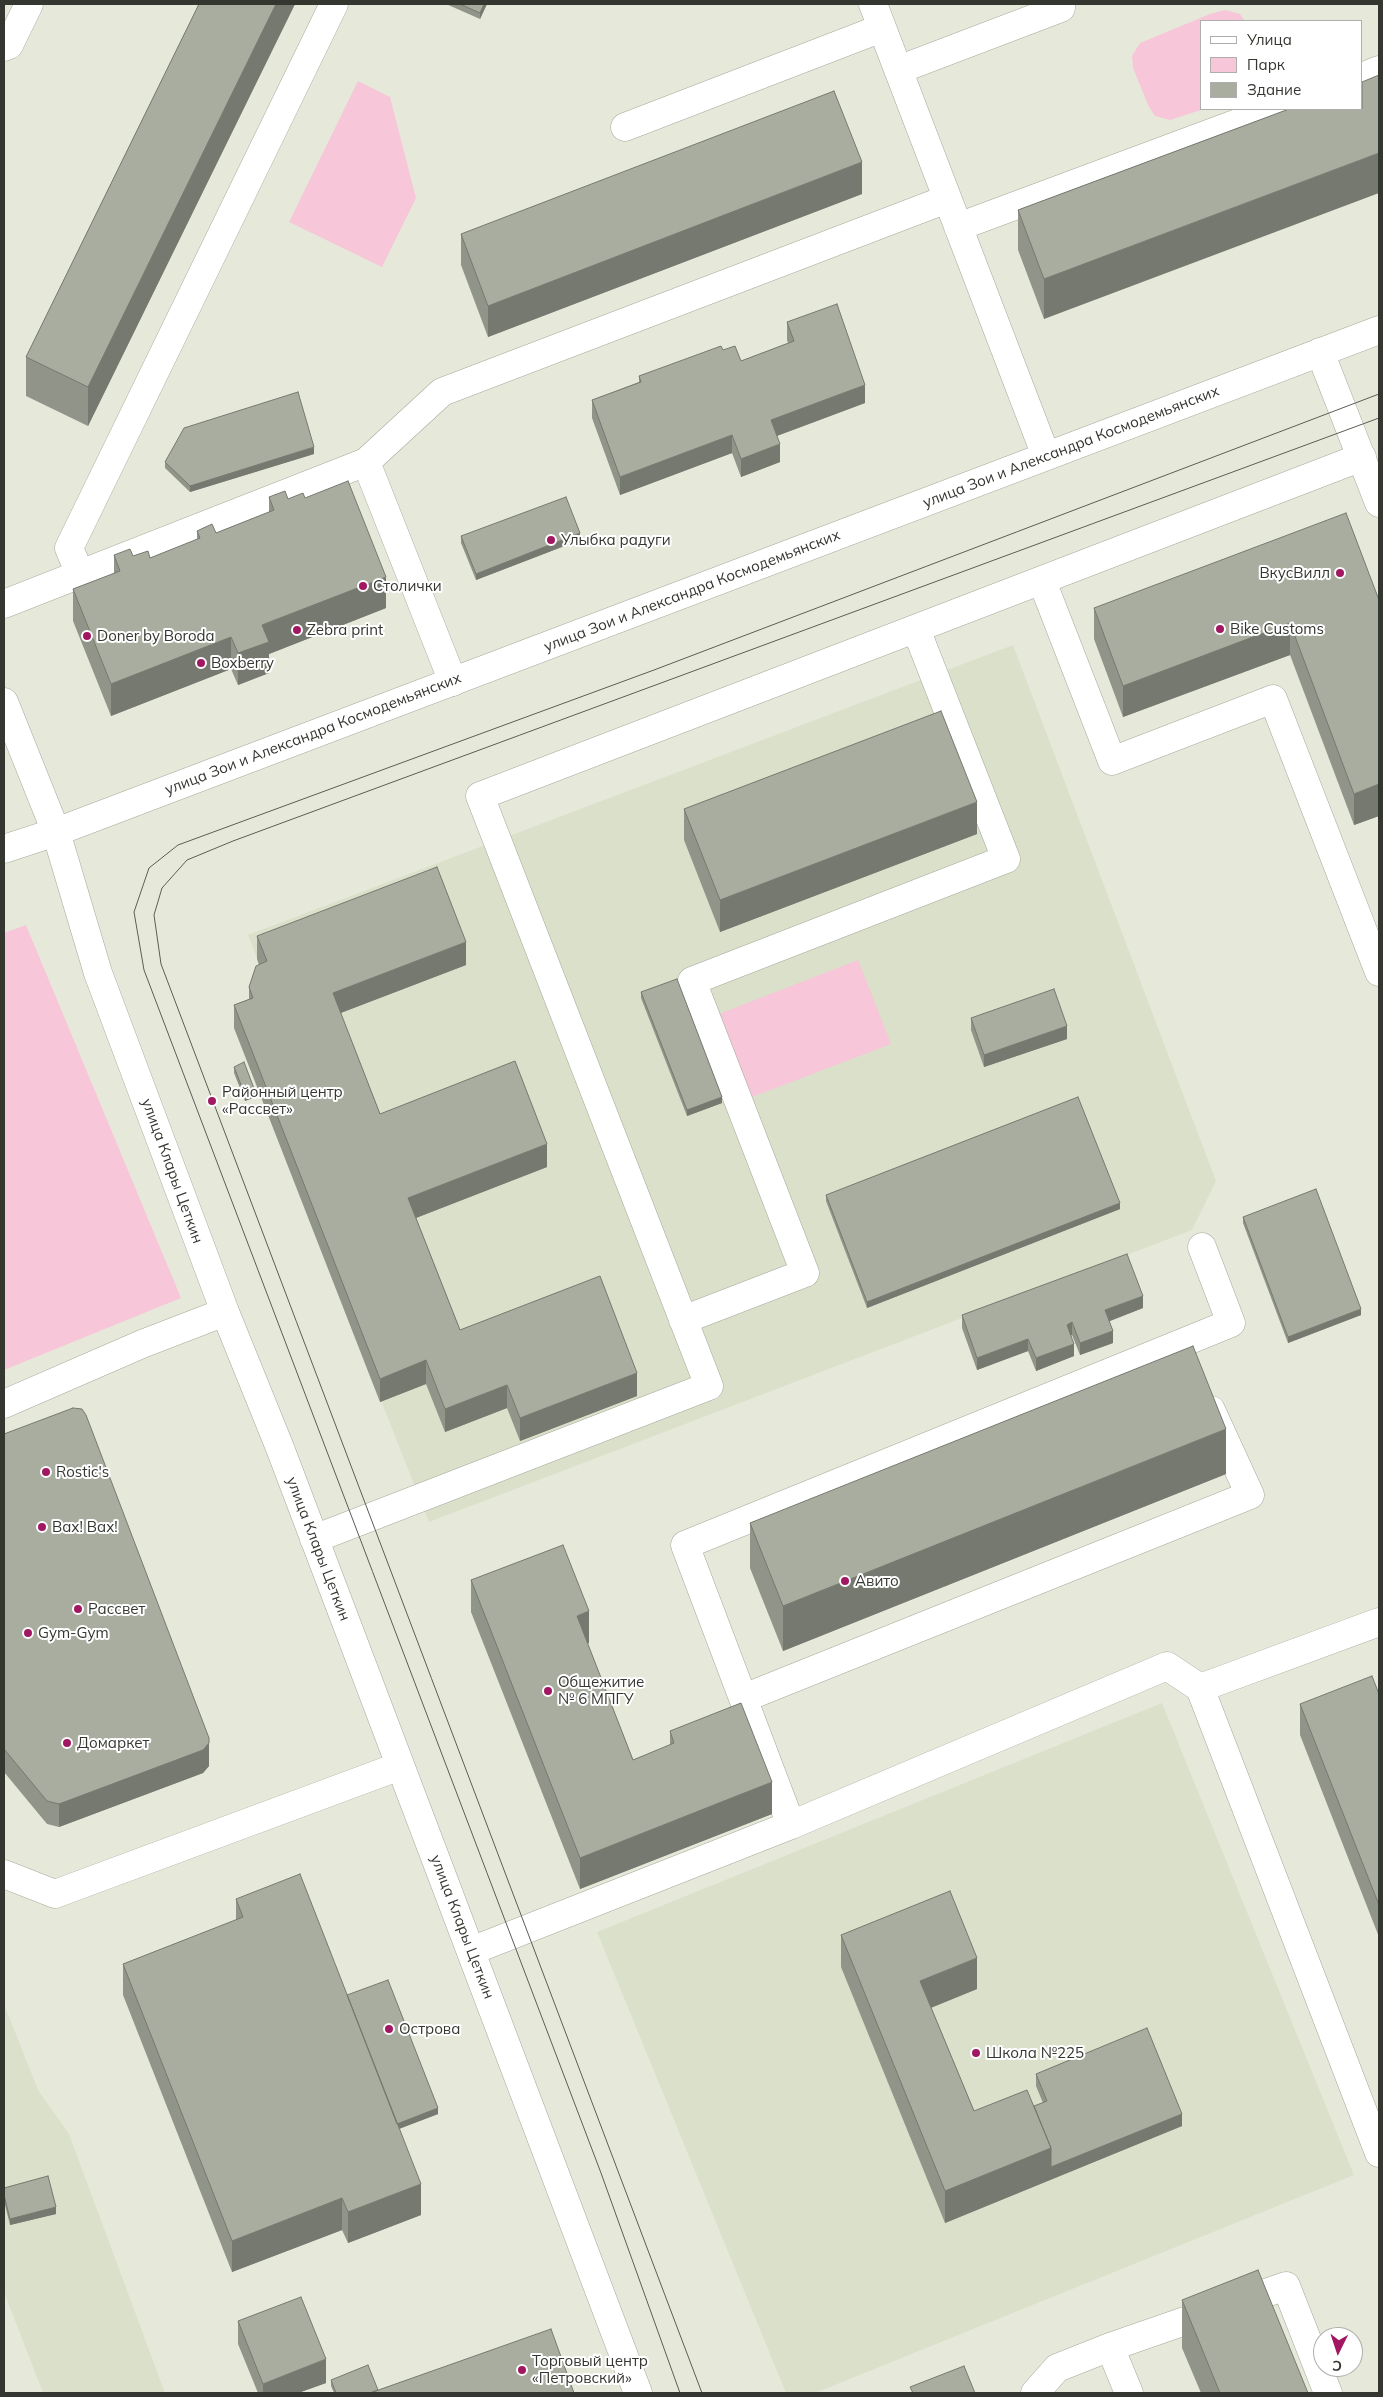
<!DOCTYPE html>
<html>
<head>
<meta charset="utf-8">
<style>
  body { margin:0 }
  #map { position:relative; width:1383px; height:2397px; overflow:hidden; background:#e6e9da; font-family:Mulish,sans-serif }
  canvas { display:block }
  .frame { position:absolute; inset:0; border:5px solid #343630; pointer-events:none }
  .legend { position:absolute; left:1200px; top:20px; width:162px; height:90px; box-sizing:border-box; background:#fff; border:1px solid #aeafac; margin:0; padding:6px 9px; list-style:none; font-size:15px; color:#343630 }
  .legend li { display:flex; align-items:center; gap:10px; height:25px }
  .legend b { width:25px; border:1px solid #aeafac }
  .north { position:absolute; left:1313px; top:2327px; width:50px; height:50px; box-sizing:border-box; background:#fff; border:1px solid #aeafac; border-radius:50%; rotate:184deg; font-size:14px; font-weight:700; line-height:20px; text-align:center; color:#343630 }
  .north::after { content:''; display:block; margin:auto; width:18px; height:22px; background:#a21761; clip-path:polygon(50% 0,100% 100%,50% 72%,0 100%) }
</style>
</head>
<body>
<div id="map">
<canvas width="1383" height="2397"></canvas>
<div class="frame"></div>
<ul class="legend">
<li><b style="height:6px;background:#fff"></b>Улица</li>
<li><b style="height:14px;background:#f7c6d8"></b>Парк</li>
<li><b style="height:14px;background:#a9ad9f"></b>Здание</li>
</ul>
<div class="north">С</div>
</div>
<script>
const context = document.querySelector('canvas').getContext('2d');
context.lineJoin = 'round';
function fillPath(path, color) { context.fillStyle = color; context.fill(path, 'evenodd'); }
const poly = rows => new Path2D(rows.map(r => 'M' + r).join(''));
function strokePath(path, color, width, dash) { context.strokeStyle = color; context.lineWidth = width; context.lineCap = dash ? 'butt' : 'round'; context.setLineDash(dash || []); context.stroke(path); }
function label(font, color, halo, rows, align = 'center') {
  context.font = font + ' Mulish,sans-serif'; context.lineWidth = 4; context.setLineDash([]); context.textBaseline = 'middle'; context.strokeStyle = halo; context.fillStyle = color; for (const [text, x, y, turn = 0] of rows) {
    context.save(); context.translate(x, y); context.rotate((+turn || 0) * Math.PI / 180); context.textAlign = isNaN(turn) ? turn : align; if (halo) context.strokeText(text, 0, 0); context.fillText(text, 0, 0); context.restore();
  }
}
const built = poly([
  [1013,645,1216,1181,1192,1230,429,1522,234,1028,267,984,248,935],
  [1162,1703,1354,2175,815,2393,786,2393,597,1932],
  [4,2004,38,2090,69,2134,165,2393,43,2393,4,2292]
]);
const green = poly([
  [1225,10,1240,14,1245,21,1202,21,1202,109,1204,109,1170,120,1155,116,1149,107,1133,68,1132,56,1140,43,1210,14],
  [358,81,390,97,416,198,382,267,289,222],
  [26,925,181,1298,4,1370,4,933],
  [858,960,891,1044,752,1097,719,1014]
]);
const minor = poly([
  [873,4,1046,456],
  [4,47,9,45,29,4],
  [898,70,1061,8,1061,4],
  [1362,77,1379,70],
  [625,127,882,28],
  [958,227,1275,109],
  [1320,352,1379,503],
  [366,462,442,392,947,199],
  [80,574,69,548,334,4],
  [1042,581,1112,761,1273,699,1379,972],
  [4,604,366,462,453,682],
  [4,702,56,832,98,973,225,1312,280,1448,638,2393],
  [683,1320,805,1273,692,981,1006,859,916,629],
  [4,1404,142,1344,225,1312],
  [314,1539,709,1386,480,796,1362,457],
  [1200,1688,1379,2153],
  [744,1698,1250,1495,1211,1410],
  [791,1825,1167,1666,1200,1688,1379,1622],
  [4,1874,55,1894,400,1766],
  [471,1951,791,1825,685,1545,1231,1323,1202,1247],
  [1110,2347,1129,2393],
  [1035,2393,1057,2368,1110,2347,1286,2286,1328,2393]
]);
const major = poly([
  [4,849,56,832,1379,330]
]);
const tram = poly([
  [680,2393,601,2173,144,970,134,912,149,868,178,845,654,670,1379,394],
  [702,2393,161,964,154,915,162,888,187,860,233,841,1379,418]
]);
const wall = poly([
  [199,4,295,4,88,426,26,396,26,357],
  [446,4,487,4,480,19],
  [1289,109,1044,319,1018,250,1018,210],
  [862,194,488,337,461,265,461,234],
  [787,322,865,403,777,436,780,462,741,477,732,453,620,495,592,418,592,400,639,382,639,376,723,350,741,361,788,343,787,340],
  [314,454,190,492,165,468,165,462],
  [269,497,288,499,305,498,386,608,269,654,269,673,238,685,231,669,111,716,73,621,73,589,114,574,114,555,150,558,197,540,197,531,216,533,269,512],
  [461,536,580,540,476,580,461,543],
  [1379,600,1379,816,1354,825,1290,655,1123,717,1094,639,1094,608],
  [684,809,977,834,720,932,684,840],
  [257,936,466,965,340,1013,380,1114,547,1167,416,1218,460,1330,637,1396,520,1441,507,1408,445,1432,426,1384,380,1402,234,1028,234,1005,249,999,249,987,259,965,257,959],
  [641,992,722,1103,687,1116,641,998],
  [971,1018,1067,1039,984,1067,971,1030],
  [234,1067,255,1097,245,1101,234,1073],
  [826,1195,1120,1209,867,1308,826,1201],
  [1243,1217,1361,1315,1288,1343,1243,1223],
  [1143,1308,1109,1321,1113,1343,1080,1355,1072,1335,1071,1335,1074,1356,1036,1371,1028,1351,977,1370,962,1328,962,1315],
  [4,1434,209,1761,209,1766,203,1773,59,1827,47,1824,4,1772],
  [1226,1474,783,1651,750,1568,750,1523],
  [471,1580,589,1643,587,1643,633,1760,670,1745,670,1731,772,1814,580,1889,471,1612],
  [1379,1694,1379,1937,1300,1735,1300,1704],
  [236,1899,347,1995,438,2114,399,2129,421,2215,348,2243,342,2230,232,2272,123,1995,123,1964,236,1920],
  [841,1935,977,1989,931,2008,974,2111,1034,2106,1043,2103,1036,2086,1036,2074,1182,2126,945,2223,841,1967],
  [4,2188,56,2214,10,2225,4,2201],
  [1182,2300,1308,2393,1201,2393,1182,2348],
  [238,2321,326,2383,298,2393,258,2393,238,2344],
  [331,2380,378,2390,574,2393,334,2393,331,2386]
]);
const shadedWall = poly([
  [276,4,295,4,88,426,88,387],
  [484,4,487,4,480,19,480,13],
  [1379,153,1379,193,1044,319,1044,279],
  [862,162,862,194,488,337,488,306],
  [865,385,865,403,771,438,771,420],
  [732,435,732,453,620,495,620,477],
  [780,444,780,462,741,477,741,459],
  [314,447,314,454,190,492,190,486],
  [580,533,580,540,476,580,476,574],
  [386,577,386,608,269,654,269,673,238,685,238,653,262,625],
  [1290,623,1290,655,1123,717,1123,686],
  [231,637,231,669,111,716,111,684],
  [1379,784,1379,816,1354,825,1354,794],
  [977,802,977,834,720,932,720,900],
  [466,942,466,965,333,1016,333,993],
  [1067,1026,1067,1039,984,1067,984,1055],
  [255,1091,255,1097,245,1101,245,1095],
  [722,1097,722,1103,687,1116,687,1110],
  [547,1144,547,1167,408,1221,408,1198],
  [1120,1203,1120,1209,867,1308,867,1302],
  [1143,1296,1143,1308,1105,1323,1105,1310],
  [1361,1309,1361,1315,1288,1343,1288,1337],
  [1072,1322,1072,1335,1067,1337,1067,1325],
  [1113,1331,1113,1343,1080,1355,1080,1343],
  [1028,1339,1028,1351,977,1370,977,1358],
  [1074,1344,1074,1356,1036,1371,1036,1358],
  [426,1360,426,1384,380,1402,380,1379],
  [637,1373,637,1396,520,1441,520,1418],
  [507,1385,507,1408,445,1432,445,1409],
  [1226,1429,1226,1474,783,1651,783,1606],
  [589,1611,589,1643,577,1648,577,1616],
  [209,1738,209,1766,203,1773,59,1827,59,1804],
  [772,1782,772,1814,580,1889,580,1858],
  [977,1958,977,1989,920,2012,920,1981],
  [438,2108,438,2114,388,2133,388,2127],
  [1182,2114,1182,2126,945,2223,945,2191,1051,2148],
  [421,2184,421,2215,348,2243,348,2212],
  [342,2198,342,2230,232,2272,232,2241],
  [56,2207,56,2214,10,2225,10,2219],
  [326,2359,326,2383,298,2393,263,2393,263,2384]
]);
const building = poly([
  [199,4,276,4,88,387,26,357,199,4],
  [460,4,484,4,480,13,460,4],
  [1379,75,1379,153,1044,279,1018,210,1289,109,1362,109,1362,82,1379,75],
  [834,91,862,162,488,306,461,234,834,91],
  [837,304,865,385,771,420,780,444,741,459,732,435,620,477,592,400,641,382,639,376,721,346,723,350,735,346,741,361,794,341,787,322,837,304],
  [298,392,314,447,190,486,165,462,184,428,298,392],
  [348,481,386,577,262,625,269,642,238,653,231,637,111,684,73,589,120,571,114,555,130,549,133,556,148,551,150,558,200,538,197,531,212,524,216,533,274,510,269,497,285,491,288,499,303,493,305,498,348,481],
  [566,497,580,533,476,574,461,536,566,497],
  [1346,513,1379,600,1379,784,1354,794,1290,623,1123,686,1094,608,1346,513],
  [941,711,977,802,720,900,684,809,941,711],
  [437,867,466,942,333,993,380,1114,515,1061,547,1144,408,1198,460,1330,600,1276,637,1373,520,1418,507,1385,445,1409,426,1360,380,1379,234,1005,253,998,249,987,256,966,267,961,257,936,437,867],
  [677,979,722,1097,687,1110,641,992,677,979],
  [1054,989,1067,1026,984,1055,971,1018,1054,989],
  [244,1062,255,1091,245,1095,234,1067,244,1062],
  [1078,1097,1120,1203,867,1302,826,1195,1078,1097],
  [1316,1189,1361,1309,1288,1337,1243,1217,1316,1189],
  [1127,1254,1143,1296,1105,1310,1113,1331,1080,1343,1072,1322,1067,1325,1074,1344,1036,1358,1028,1339,977,1358,962,1315,1127,1254],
  [1193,1346,1226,1429,783,1606,750,1523,1193,1346],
  [73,1408,82,1409,86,1415,209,1738,209,1743,203,1750,59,1804,47,1801,4,1749,4,1434,73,1408],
  [563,1545,589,1611,577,1616,633,1760,674,1743,670,1731,741,1703,772,1782,580,1858,471,1580,563,1545],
  [1372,1676,1379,1694,1379,1905,1300,1704,1372,1676],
  [300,1874,421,2184,348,2212,342,2198,232,2241,123,1964,243,1917,236,1899,300,1874],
  [950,1891,977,1958,920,1981,974,2111,1027,2090,1051,2148,945,2191,841,1935,950,1891],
  [388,1980,438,2108,397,2124,347,1995,388,1980],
  [1147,2028,1182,2114,1051,2167,1051,2148,1034,2106,1047,2101,1036,2074,1147,2028],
  [48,2176,56,2207,10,2219,4,2195,4,2188,48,2176],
  [1258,2270,1308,2393,1220,2393,1182,2300,1258,2270],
  [301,2297,326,2359,263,2384,238,2321,301,2297],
  [551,2329,574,2393,370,2393,551,2329],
  [368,2365,378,2390,370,2393,336,2393,331,2380,368,2365],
  [964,2366,975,2393,913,2393,910,2387,964,2366]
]);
const markers = [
  [551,540,5,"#a21761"],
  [1340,573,5,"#a21761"],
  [363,586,5,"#a21761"],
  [1220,629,5,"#a21761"],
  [297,630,5,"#a21761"],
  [87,636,5,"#a21761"],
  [201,663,5,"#a21761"],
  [212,1101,5,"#a21761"],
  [46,1472,5,"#a21761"],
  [42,1527,5,"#a21761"],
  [845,1581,5,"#a21761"],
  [78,1609,5,"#a21761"],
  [28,1633,5,"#a21761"],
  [548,1691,5,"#a21761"],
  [67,1743,5,"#a21761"],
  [389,2029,5,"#a21761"],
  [976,2053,5,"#a21761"],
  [522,2370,5,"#a21761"]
];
const streetNames = [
  ["улица Зои и Александра Космодемьянских",1071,447,-21],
  ["улица Зои и Александра Космодемьянских",692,591,-21],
  ["улица Зои и Александра Космодемьянских",313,734,-21],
  ["улица Клары Цеткин",172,1171,70],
  ["улица Клары Цеткин",318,1549,69],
  ["улица Клары Цеткин",462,1927,69]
];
const poiNames = [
  ["Улыбка радуги",561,540],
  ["ВкусВилл",1330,573,"right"],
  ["Столички",373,586],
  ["Bike Customs",1230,629],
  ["Zebra print",307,630],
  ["Doner by Boroda",97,636],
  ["Boxberry",211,663],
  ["Районный центр",222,1092],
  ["«Рассвет»",222,1109],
  ["Rostic's",56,1472],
  ["Вах! Вах!",52,1527],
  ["Авито",855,1581],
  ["Рассвет",88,1609],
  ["Gym-Gym",38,1633],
  ["Общежитие",558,1682],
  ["№ 6 МПГУ",558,1699],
  ["Домаркет",77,1743],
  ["Острова",399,2029],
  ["Школа №225",986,2053],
  ["Торговый центр",532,2361],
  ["«Петровский»",532,2378]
];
fillPath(built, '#dae0ca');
fillPath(green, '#f7c6d8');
strokePath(minor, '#a5a99a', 29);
strokePath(major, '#a5a99a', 29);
strokePath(minor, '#fff', 28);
strokePath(major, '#fff', 28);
strokePath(tram, '#5b5d55', 1);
fillPath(wall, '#919589');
fillPath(shadedWall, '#76796f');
fillPath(building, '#a9ad9f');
strokePath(building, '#76796f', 1);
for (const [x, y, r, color] of markers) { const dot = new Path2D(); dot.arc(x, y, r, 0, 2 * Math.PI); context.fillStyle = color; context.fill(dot); strokePath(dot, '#fff', 2); }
label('15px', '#343630', '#fff', streetNames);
label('15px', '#343630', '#fff', poiNames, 'left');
</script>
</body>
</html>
